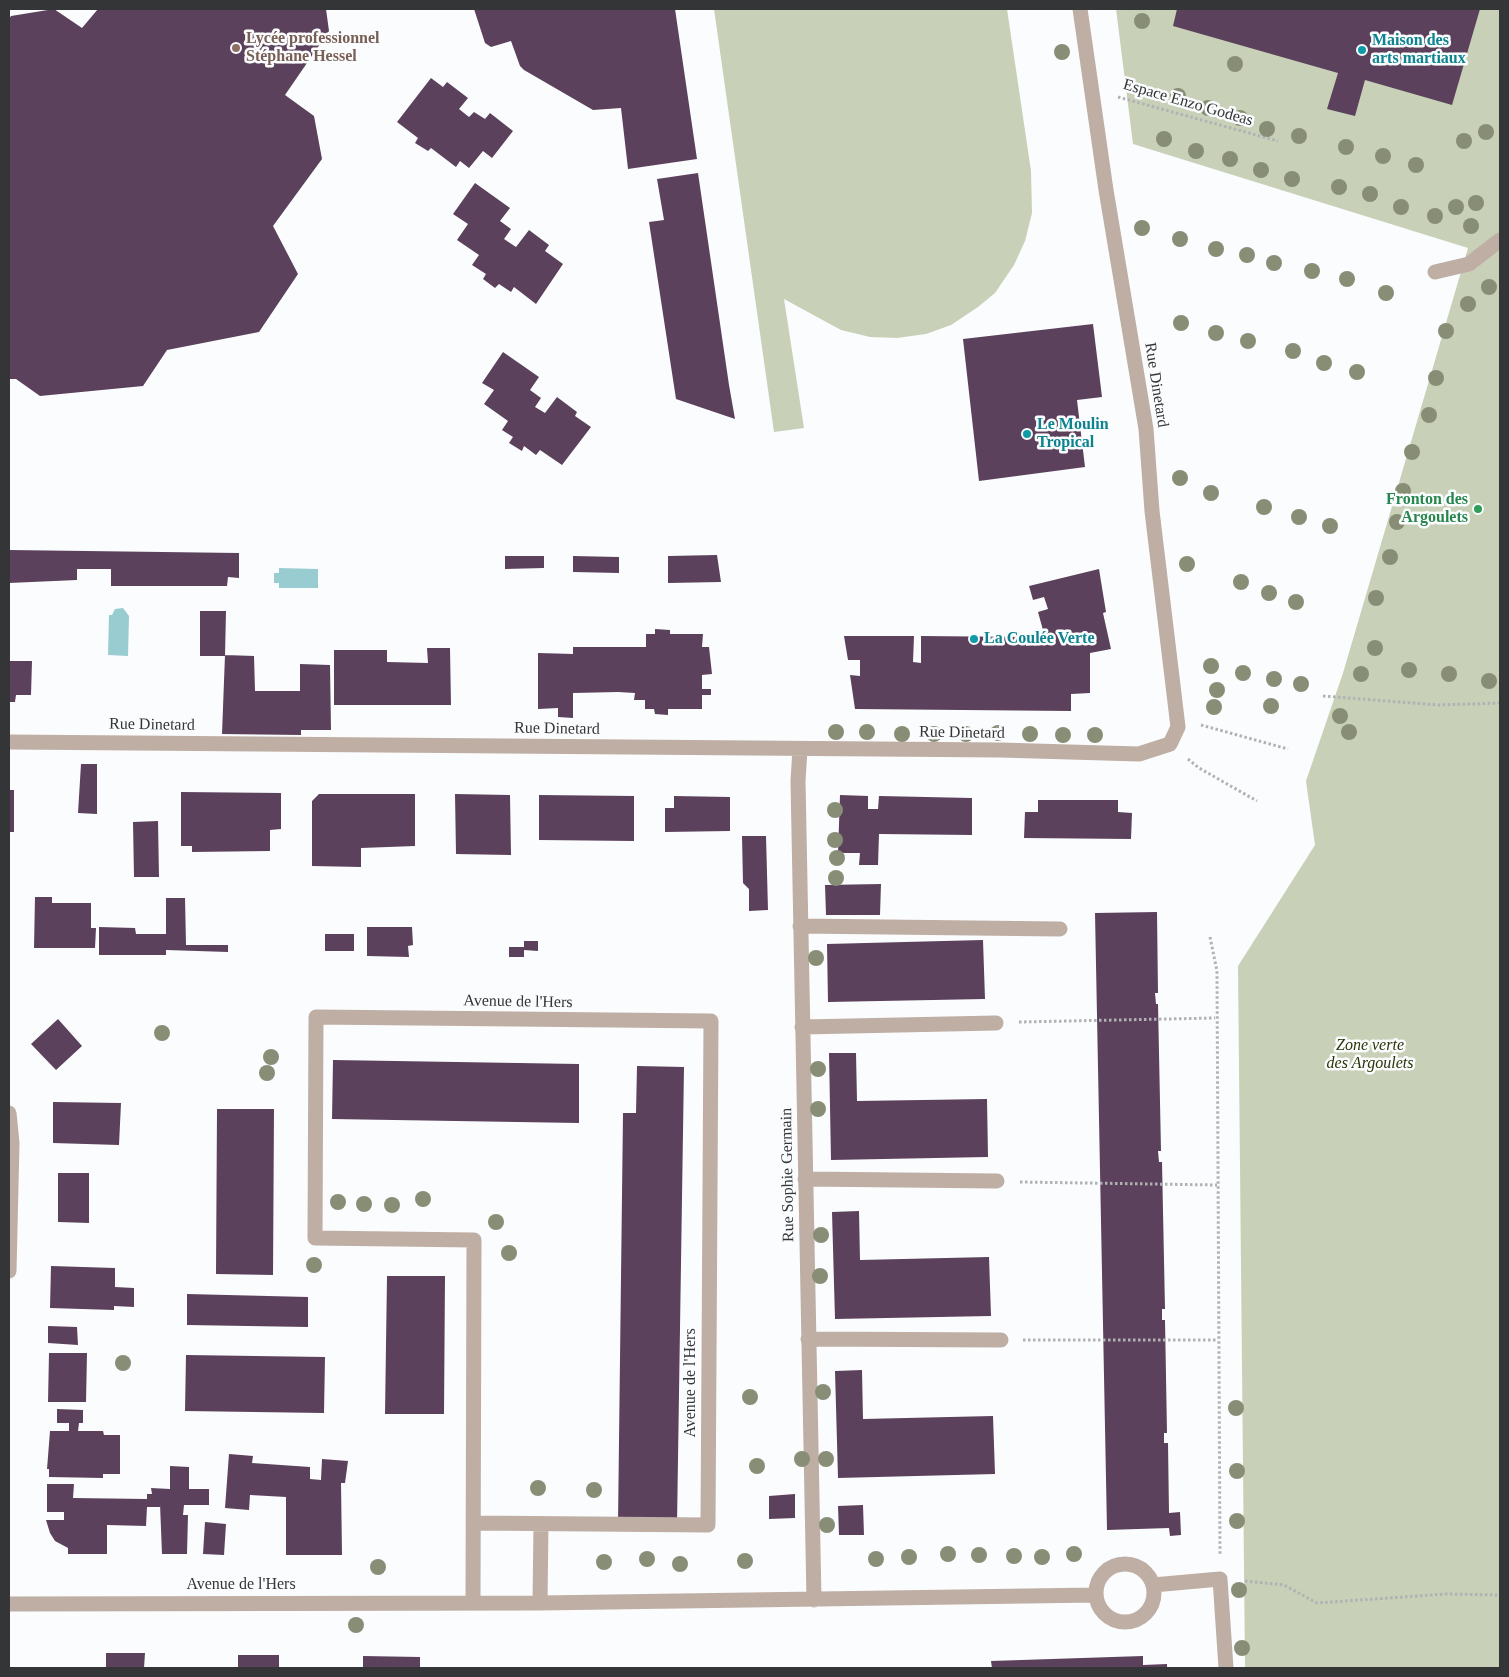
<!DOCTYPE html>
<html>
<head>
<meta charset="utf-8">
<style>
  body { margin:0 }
  #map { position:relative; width:1509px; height:1677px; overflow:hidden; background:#fbfcfe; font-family:"Times New Roman",serif }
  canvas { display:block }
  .frame { position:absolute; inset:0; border:10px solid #343537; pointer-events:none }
</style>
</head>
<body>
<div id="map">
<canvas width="1509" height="1677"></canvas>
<div class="frame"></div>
</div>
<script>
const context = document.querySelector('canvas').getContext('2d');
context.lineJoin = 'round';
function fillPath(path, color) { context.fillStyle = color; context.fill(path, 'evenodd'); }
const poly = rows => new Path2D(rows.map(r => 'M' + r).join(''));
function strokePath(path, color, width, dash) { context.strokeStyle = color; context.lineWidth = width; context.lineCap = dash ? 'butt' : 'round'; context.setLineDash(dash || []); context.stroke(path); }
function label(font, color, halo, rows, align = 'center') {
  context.font = font + ' "Times New Roman",serif'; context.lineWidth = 5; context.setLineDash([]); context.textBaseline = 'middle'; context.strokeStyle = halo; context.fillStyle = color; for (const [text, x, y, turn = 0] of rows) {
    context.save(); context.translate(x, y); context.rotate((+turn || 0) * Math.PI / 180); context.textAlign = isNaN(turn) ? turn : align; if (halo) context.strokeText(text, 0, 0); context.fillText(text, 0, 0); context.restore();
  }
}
const green = poly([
  [714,9,1007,9,1031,171,1032,213,1025,241,1014,265,995,293,978,307,951,325,926,334,897,338,870,337,841,330,784,299,804,428,774,432],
  [1116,9,1500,9,1500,1668,1245,1668,1238,966,1315,845,1306,781,1343,673,1468,248,1133,144]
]);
const water = poly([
  [279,568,318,569,318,588,279,588,279,583,274,583,274,573,279,573],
  [123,608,129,616,128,656,108,655,109,615,112,615,115,609]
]);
const building = poly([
  [54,9,82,28,98,9,326,9,329,31,285,95,314,116,322,159,273,226,298,274,259,332,167,350,143,386,40,396,16,379,9,379,9,19,11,16],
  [474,9,675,9,697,159,628,169,621,108,593,110,524,70,520,66,511,41,491,47,485,43],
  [1177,9,1480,9,1452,105,1365,80,1355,116,1327,109,1338,73,1173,26],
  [431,78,443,87,447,82,468,98,459,109,469,117,474,112,485,119,490,113,513,131,492,158,483,151,469,168,460,161,456,167,431,148,428,151,415,143,418,138,397,122],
  [698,173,729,385,735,419,676,399,649,222,664,220,657,179],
  [475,183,510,208,500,221,511,229,504,239,516,247,529,230,549,245,545,251,563,264,536,304,514,287,511,292,499,284,495,288,483,279,486,274,472,265,479,255,457,240,468,224,453,214],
  [1093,324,1102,397,1077,400,1085,467,979,481,963,339],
  [503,352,539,377,530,390,541,398,535,407,545,413,557,397,577,412,575,416,591,427,562,465,540,450,536,455,524,446,522,451,509,443,513,437,502,430,508,421,484,404,494,390,482,383],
  [9,550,239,553,239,578,228,577,227,586,111,586,111,569,77,569,77,580,9,583],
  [717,555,721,582,668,583,668,556],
  [505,556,544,556,544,568,505,569],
  [573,556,619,557,619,573,573,572],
  [1099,569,1106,612,1103,613,1111,649,1090,653,1090,693,1071,694,1071,711,855,709,850,675,860,676,860,660,848,660,844,636,914,636,913,662,921,663,921,636,1026,637,1026,646,1046,641,1038,612,1048,609,1044,597,1033,600,1029,586],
  [200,611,226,611,225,656,200,656],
  [655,629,670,630,670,634,703,634,702,647,709,647,712,674,702,675,702,689,711,689,711,695,702,695,702,709,668,709,668,715,655,714,654,709,645,709,645,700,634,700,635,693,618,692,573,693,573,718,558,717,558,708,538,709,538,653,573,654,573,647,646,647,646,634,655,634],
  [427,648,450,648,451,705,334,705,334,650,387,650,387,662,428,663],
  [225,655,254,656,255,691,300,691,300,664,330,665,331,730,301,730,301,735,222,734],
  [9,661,32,661,31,695,16,695,15,702,9,702],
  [81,764,97,764,97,814,78,813],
  [9,790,14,790,14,832,9,832],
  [181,792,281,793,281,829,270,830,270,851,192,852,192,846,181,846],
  [319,794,415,794,415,846,361,848,361,867,312,866,312,801],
  [455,794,510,795,511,855,456,854],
  [539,795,634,796,634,841,539,840],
  [840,795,868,796,868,809,878,809,879,796,972,798,972,835,879,834,878,865,859,865,860,853,838,853],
  [674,796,730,797,730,831,665,832,665,808,674,808],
  [1038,800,1118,800,1118,812,1132,813,1131,839,1024,838,1025,812,1038,812],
  [158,821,159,877,134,877,133,822],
  [742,836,766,836,768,910,749,911,749,889,743,883],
  [881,884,880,915,826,915,825,885],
  [35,897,52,897,52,903,91,903,91,928,96,928,95,948,34,948],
  [166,898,185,898,186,945,228,945,228,952,166,950,166,955,99,955,99,927,135,928,136,934,166,934],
  [1157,912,1158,993,1155,993,1156,1004,1158,1004,1161,1151,1158,1151,1159,1162,1162,1162,1165,1309,1162,1309,1162,1320,1165,1320,1167,1433,1164,1433,1164,1443,1168,1443,1169,1513,1180,1512,1181,1535,1170,1536,1169,1528,1107,1530,1095,913],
  [367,927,412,927,413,945,408,946,409,957,367,956],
  [325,934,354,934,354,951,325,951],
  [983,940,985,999,828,1002,827,944],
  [524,941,538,941,538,951,524,950,524,957,509,957,509,947,524,947],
  [58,1019,82,1046,56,1070,31,1044],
  [829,1053,856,1053,857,1101,987,1099,988,1157,831,1160],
  [333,1060,579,1064,579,1123,332,1119],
  [637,1066,684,1067,677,1524,618,1523,623,1113,636,1113],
  [53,1102,121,1103,119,1145,53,1143],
  [217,1109,274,1109,273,1275,216,1274],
  [58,1173,89,1173,89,1223,58,1222],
  [859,1211,860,1260,989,1257,991,1316,835,1319,832,1212],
  [51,1266,115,1268,115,1287,134,1288,134,1307,114,1306,114,1310,50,1308],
  [387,1276,445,1276,444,1414,385,1414],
  [187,1294,308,1297,308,1327,187,1325],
  [48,1326,77,1327,78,1345,48,1343],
  [49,1353,87,1353,86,1402,48,1402],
  [186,1355,325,1357,324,1413,185,1411],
  [862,1370,863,1419,993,1416,995,1474,838,1478,835,1371],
  [57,1409,83,1410,83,1423,79,1423,78,1431,103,1431,104,1435,120,1435,120,1474,103,1474,103,1478,49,1477,49,1469,47,1469,50,1431,69,1431,69,1423,57,1423],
  [229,1454,253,1456,252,1463,310,1467,310,1479,321,1480,322,1459,348,1461,345,1483,341,1483,342,1555,286,1555,286,1497,250,1495,249,1510,225,1508],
  [170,1466,189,1467,189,1489,209,1489,209,1505,184,1505,183,1515,188,1515,187,1554,162,1554,160,1504,160,1507,147,1507,146,1526,107,1525,107,1554,68,1554,68,1548,55,1541,50,1533,46,1520,64,1520,64,1512,47,1512,47,1484,74,1484,73,1498,147,1499,147,1494,152,1494,151,1488,170,1489],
  [795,1494,795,1518,769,1519,769,1496],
  [863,1505,864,1535,839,1535,838,1506],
  [205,1522,226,1524,224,1555,203,1554],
  [106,1653,145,1653,144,1668,106,1668],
  [238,1655,279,1655,279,1668,238,1668],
  [363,1656,420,1657,420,1668,363,1668],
  [1143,1656,1143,1665,1167,1664,1167,1668,992,1668,991,1661]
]);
const path = poly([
  [1118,97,1278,141],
  [1323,696,1438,705,1500,703],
  [1201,725,1288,749],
  [1188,759,1199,768,1257,801],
  [1210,937,1217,971,1220,1556],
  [1019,1022,1215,1018],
  [1020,1182,1217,1185],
  [1023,1340,1218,1340],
  [1245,1581,1284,1585,1317,1603,1446,1594,1500,1595]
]);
const minor = poly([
  [1435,272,1469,264,1500,240],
  [9,742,1000,750,1139,754,1170,744,1178,727,1152,511,1146,429,1106,190,1080,9],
  [800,749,798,781,814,1600],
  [800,926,1060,929],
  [802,1027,996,1023],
  [9,1113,12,1143,9,1271],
  [805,1179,997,1181],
  [808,1339,1001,1340],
  '1096 1593a29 29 0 1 1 58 0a29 29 0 1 1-58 0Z',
  [1153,1585,1220,1579,1226,1668],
  [473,1601,474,1240,315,1238,316,1017,711,1021,708,1525,473,1523],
  [540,1603,541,1524],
  [9,1604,540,1603,1096,1595]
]);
const trees = [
  [1142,21],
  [1062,52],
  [1235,64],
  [1178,96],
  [1208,108],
  [1240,118],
  [1267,129],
  [1486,132],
  [1299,136],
  [1164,139],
  [1464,141],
  [1346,147],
  [1196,151],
  [1383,156],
  [1230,159],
  [1416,165],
  [1261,170],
  [1292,179],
  [1339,187],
  [1370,194],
  [1476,203],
  [1401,207],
  [1456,207],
  [1435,216],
  [1471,226],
  [1142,228],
  [1180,239],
  [1216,249],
  [1247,255],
  [1274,263],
  [1312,271],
  [1347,279],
  [1489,287],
  [1386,293],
  [1468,304],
  [1181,323],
  [1446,331],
  [1216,333],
  [1248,341],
  [1293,351],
  [1324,363],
  [1357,372],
  [1436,378],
  [1429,415],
  [1412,452],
  [1180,478],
  [1403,491],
  [1211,493],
  [1264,507],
  [1299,517],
  [1397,522],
  [1330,526],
  [1390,557],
  [1187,564],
  [1241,582],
  [1269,593],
  [1376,598],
  [1296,602],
  [1375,648],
  [1211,666],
  [1409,670],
  [1243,673],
  [1361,674],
  [1449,674],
  [1274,679],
  [1489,681],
  [1301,684],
  [1217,690],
  [1271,706],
  [1214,707],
  [1340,716],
  [836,732],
  [867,732],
  [1349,732],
  [998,733],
  [902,734],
  [934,734],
  [966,734],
  [1030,734],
  [1063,735],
  [1095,735],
  [835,810],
  [835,840],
  [837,858],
  [836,878],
  [816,958],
  [162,1033],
  [271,1057],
  [818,1069],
  [267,1073],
  [818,1109],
  [423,1199],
  [338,1202],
  [364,1204],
  [392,1205],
  [496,1222],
  [821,1235],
  [509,1253],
  [314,1265],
  [820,1276],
  [123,1363],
  [823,1392],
  [750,1397],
  [1236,1408],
  [802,1459],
  [826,1459],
  [757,1466],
  [1237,1471],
  [538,1488],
  [594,1490],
  [1237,1521],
  [827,1525],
  [948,1554],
  [1074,1554],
  [979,1555],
  [1014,1556],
  [909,1557],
  [1042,1557],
  [647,1559],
  [876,1559],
  [745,1561],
  [604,1562],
  [680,1564],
  [378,1567],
  [1239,1590],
  [356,1625],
  [1242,1648]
];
const markers = [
  [236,48,5,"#8d6e63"],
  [1362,50,5,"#0f9aa8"],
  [1027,434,5,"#0f9aa8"],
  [1478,509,5,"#2e9e5b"],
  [974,639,5,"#0f9aa8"]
];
const educationNames = [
  ["Lycée professionnel",246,39],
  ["Stéphane Hessel",246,57]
];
const cultureNames = [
  ["Maison des",1372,41],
  ["arts martiaux",1372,59],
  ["Le Moulin",1037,425],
  ["Tropical",1037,443],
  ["La Coulée Verte",984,639]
];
const streetNames = [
  ["Espace Enzo Godeas",1188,103,16],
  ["Rue Dinetard",1156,385,81],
  ["Rue Dinetard",152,725,1],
  ["Rue Dinetard",557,729,1],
  ["Rue Dinetard",962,733,1],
  ["Avenue de l'Hers",518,1002,1],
  ["Rue Sophie Germain",788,1175,-91],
  ["Avenue de l'Hers",691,1383,-90],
  ["Avenue de l'Hers",241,1585]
];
const leisureNames = [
  ["Fronton des",1468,500],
  ["Argoulets",1468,518]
];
const parkNames = [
  ["Zone verte",1370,1046],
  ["des Argoulets",1370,1064]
];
fillPath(green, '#c8d0b8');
fillPath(water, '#99ccd1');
fillPath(building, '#5b415b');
strokePath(path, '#b1b2b4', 3, [2.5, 2.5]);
strokePath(minor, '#beaea3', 15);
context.fillStyle = '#888e76';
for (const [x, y] of trees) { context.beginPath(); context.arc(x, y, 8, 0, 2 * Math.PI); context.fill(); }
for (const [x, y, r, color] of markers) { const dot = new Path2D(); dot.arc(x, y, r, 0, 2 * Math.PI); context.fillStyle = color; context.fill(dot); strokePath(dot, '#fbfcfe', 2); }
label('bold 16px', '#785e54', '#fbfcfe', educationNames, 'left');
label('bold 16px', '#0d838f', '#fbfcfe', cultureNames, 'left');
label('16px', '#343537', '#fbfcfe', streetNames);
label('bold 16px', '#27864d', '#fbfcfe', leisureNames, 'right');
label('italic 16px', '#2a3407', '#fbfcfe', parkNames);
</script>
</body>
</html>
